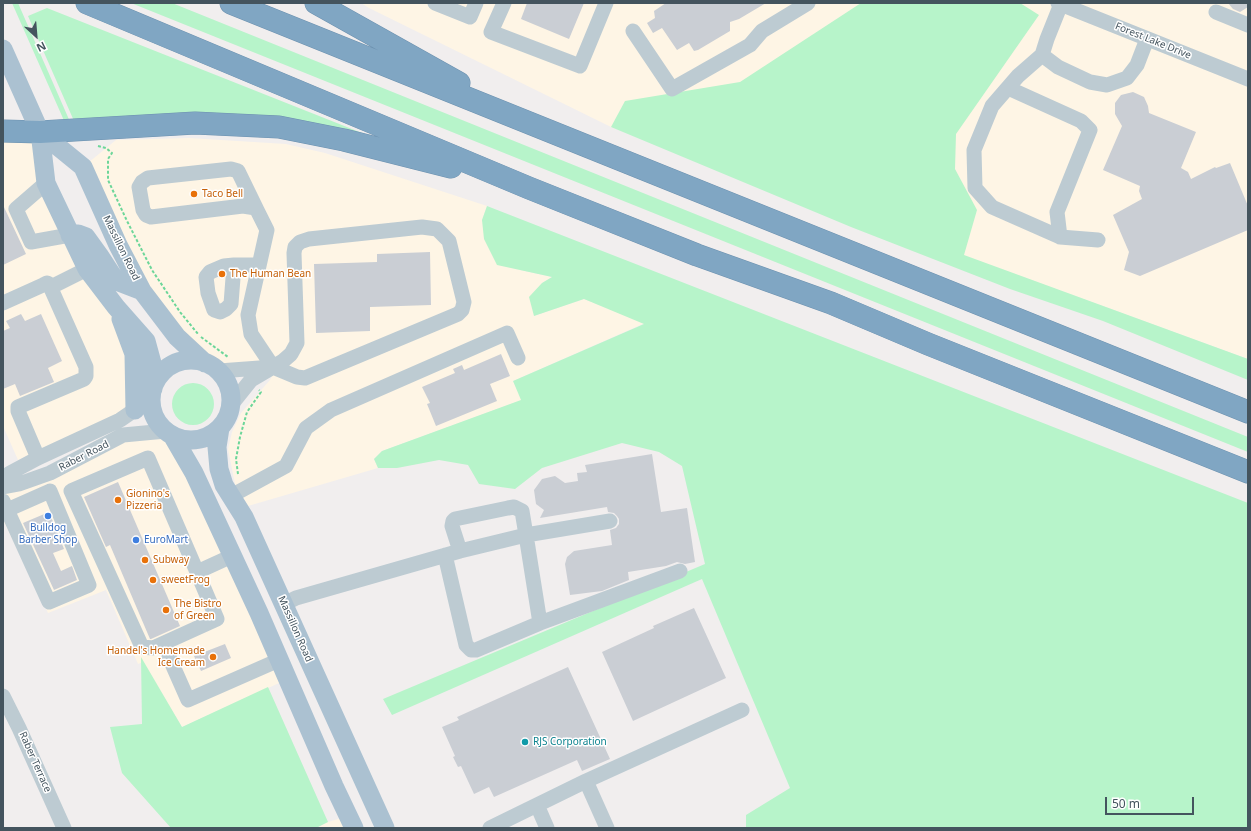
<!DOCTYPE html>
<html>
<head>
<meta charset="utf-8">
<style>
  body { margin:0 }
  #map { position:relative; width:1251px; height:831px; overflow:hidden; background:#f1eeee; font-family:"Noto Sans",sans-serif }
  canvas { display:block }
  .frame { position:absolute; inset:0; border:4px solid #44545e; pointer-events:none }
  .north { position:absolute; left:16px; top:16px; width:40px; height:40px; -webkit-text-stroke:3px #fff; paint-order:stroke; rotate:154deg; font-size:11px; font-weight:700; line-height:16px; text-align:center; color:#44545e }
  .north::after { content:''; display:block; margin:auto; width:14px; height:18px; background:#44545e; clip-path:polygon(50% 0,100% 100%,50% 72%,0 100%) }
  .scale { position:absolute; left:1105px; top:797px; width:89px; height:18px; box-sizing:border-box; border:2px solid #44545e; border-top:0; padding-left:5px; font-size:12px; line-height:14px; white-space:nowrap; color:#44545e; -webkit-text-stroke:3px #fff; paint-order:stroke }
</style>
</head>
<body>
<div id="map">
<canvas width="1251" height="831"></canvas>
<div class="frame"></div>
<div class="north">N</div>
<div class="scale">50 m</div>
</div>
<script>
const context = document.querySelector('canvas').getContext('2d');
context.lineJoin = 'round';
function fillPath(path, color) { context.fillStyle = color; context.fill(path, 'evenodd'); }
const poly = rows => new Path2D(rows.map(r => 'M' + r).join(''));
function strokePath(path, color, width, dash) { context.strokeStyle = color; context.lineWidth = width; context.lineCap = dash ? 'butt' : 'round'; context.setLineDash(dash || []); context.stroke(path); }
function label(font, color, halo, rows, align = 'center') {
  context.font = font + ' "Noto Sans",sans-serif'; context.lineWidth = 3; context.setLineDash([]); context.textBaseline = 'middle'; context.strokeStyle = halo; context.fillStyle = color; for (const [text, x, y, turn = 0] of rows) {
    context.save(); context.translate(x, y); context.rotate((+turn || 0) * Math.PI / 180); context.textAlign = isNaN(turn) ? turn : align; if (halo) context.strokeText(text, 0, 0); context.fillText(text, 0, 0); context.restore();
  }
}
const commercial = poly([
  [361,3,1248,3,1248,359,611,127,369,8],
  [40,132,46,183,116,307,135,410,18,460,3,426,3,141],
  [189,138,286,144,325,153,487,206,482,220,520,270,552,277,542,283,534,316,584,299,645,323,513,381,522,400,382,451,374,459,378,468,248,506,235,484,228,449,232,432,241,413,270,380,278,364,219,371,177,337,83,167,116,140],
  [166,431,288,679,182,727,143,662,138,664,106,590,48,613,3,520,3,487,123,435],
  [348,816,354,828,316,828,328,822]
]);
const green = poly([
  [12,3,18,3,71,124,64,121,62,116],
  [131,3,172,3,1248,437,1248,452],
  [861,3,1020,3,1039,15,956,134,955,169,977,210,964,255,1248,359,1248,380,1103,321,1010,289,851,227,611,127,625,101,740,82],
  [47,8,367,135,74,121,28,16],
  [487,206,1248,503,1248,828,746,828,746,815,790,788,702,579,392,715,383,699,705,564,682,466,659,452,622,443,542,468,515,489,479,484,468,465,439,460,397,468,378,468,374,459,382,451,521,400,513,381,644,324,584,299,534,316,529,297,542,283,552,277,497,265,484,239,482,220],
  '172 404a21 21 0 1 1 42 0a21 21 0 1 1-42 0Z',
  [141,657,182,727,268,687,328,822,316,828,171,828,122,773,110,727,142,724]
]);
const building = poly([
  [527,3,584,3,569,39,521,19],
  [666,3,766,3,739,19,730,22,730,31,698,50,694,51,689,43,677,50,662,28,653,33,647,23,655,18,654,11],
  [1228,3,1248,3,1248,7,1240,12,1233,9],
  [1133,92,1144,97,1148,106,1149,113,1196,132,1181,168,1188,172,1191,179,1215,167,1216,168,1230,163,1248,206,1248,230,1140,276,1124,270,1129,252,1113,215,1142,199,1139,191,1140,186,1103,170,1122,126,1115,114,1115,103,1121,95],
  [3,205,26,254,3,265],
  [430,252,431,305,370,307,370,331,316,333,314,264,377,262,377,254],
  [21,314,25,321,41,314,62,361,48,368,54,382,20,396,15,384,3,389,3,331,10,328,6,321],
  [501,354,510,376,490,384,497,401,436,426,427,404,430,403,422,387,455,373,453,369,462,365,464,370],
  [652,454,661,512,687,508,695,562,685,564,677,562,666,566,628,572,629,580,602,591,570,595,565,564,567,557,574,551,612,545,610,530,616,528,619,524,619,519,617,516,614,513,608,512,607,507,540,518,544,510,536,504,534,490,542,479,555,476,565,483,578,481,577,473,587,472,585,465],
  [118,482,180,626,151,639,150,639,110,545,106,547,84,497],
  [49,512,64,549,53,553,61,571,72,566,77,580,54,590,23,523],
  [694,608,726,678,633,721,602,652,654,628,653,626],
  [225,644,231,658,201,671,194,656],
  [568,667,610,759,582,771,577,760,494,797,489,787,474,794,461,766,458,767,453,757,455,756,442,727,459,720,457,717]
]);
const path = poly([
  [98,146,106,148,112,153,108,159,108,180,127,221,152,270,180,312,198,334],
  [201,337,228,357],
  [238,474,236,459,240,437,247,412,261,392,259,390]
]);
const minor = poly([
  [435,3,470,17,476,3],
  [504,3,491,32,580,66,606,3],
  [1058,3,1248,79],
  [1061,4,1047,39,1042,55,1058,67,1090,82,1107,85,1127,78,1137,65,1147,39],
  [1216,12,1248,25],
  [633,31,672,89,750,45,762,31,808,3],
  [1042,55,1018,76,992,106,974,150,975,188,992,207,1060,237,1098,240],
  [1008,88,1081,121,1090,130,1057,212,1060,237],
  [46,183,16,209,31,242,70,235],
  [256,208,238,171,231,169,148,178,142,182,139,187,143,210,146,215,151,217,243,206,256,208,267,230,248,315,251,334,273,367],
  [234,265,224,266,210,272,206,277,208,293,214,310,220,312,226,309,231,304,234,265,259,265],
  [51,287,87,269],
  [3,303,43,285,47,283,49,284,86,367,86,376,84,379,18,407,18,411,38,458],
  [219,371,273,367,297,377,305,378,458,314,462,310,464,302,449,241,437,229,422,227,309,239,300,242,295,247,294,253,297,343,291,354,283,361,273,367,251,380,231,405],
  [3,479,10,473,38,458,120,420,152,398],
  [3,487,19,484,50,473,123,435,166,431],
  [231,496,286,466,306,428,331,410,507,333,518,358],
  [3,501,49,602,89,585,50,491,7,510],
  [460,551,452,526,453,521,455,519,508,508,514,507,522,511,526,535,610,521],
  [197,572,217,619,153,648,142,647,71,491,148,458,197,572,232,556],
  [284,604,296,598,460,551,526,535,540,623,476,650,471,650,466,645,445,555],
  [540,623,680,571],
  [169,657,188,700,279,660],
  [3,696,19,728,64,828],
  [586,781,607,828],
  [537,805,547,828],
  [490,828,586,781,742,710]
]);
const major = poly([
  [3,49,40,132,46,183,87,269,116,307,146,341,152,363,153,389],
  [40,132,83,167,118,245,142,291,177,337,205,363],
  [70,235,78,234,86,237,99,255,116,281,142,291],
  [121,319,134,354,135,410],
  '151 400a40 40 0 1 1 80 0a40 40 0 1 1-80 0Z',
  [220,428,217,447,219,469,224,485,244,517,385,828],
  [172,435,194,473,259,613,334,786,354,828]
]);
const highway = poly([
  [87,3,529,188,697,255,831,303,928,344,1248,472],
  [231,3,1248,412],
  [316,3,459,83],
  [3,131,40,132,195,123,279,127,344,140,451,167]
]);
const markers = [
  [194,194,4,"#e8710a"],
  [222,274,4,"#e8710a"],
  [118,500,4,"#e8710a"],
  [48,516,4,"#3f7fe0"],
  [136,540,4,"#3f7fe0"],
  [145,560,4,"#e8710a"],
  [153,580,4,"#e8710a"],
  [166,610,4,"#e8710a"],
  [213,657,4,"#e8710a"],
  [525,742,4,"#0f9aa8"]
];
const streetNames = [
  ["Forest Lake Drive",1153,41,22],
  ["Massillon Road",121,248,64],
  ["Raber Road",84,456,-27],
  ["Massillon Road",295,629,66],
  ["Raber Terrace",35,762,66]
];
const foodNames = [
  ["Taco Bell",202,194],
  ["The Human Bean",230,274],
  ["Gionino's",126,494],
  ["Pizzeria",126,506],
  ["Subway",153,560],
  ["sweetFrog",161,580],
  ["The Bistro",174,604],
  ["of Green",174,616],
  ["Handel's Homemade",205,651,"right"],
  ["Ice Cream",205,663,"right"]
];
const shopNames = [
  ["Bulldog",48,528],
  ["Barber Shop",48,540],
  ["EuroMart",144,540,"left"]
];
const cultureNames = [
  ["RJS Corporation",533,742]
];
fillPath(commercial, '#fef5e5');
fillPath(green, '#b7f4ca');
fillPath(building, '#caced4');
strokePath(highway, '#6c91af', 23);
strokePath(path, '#6cd699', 2, [3, 2]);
strokePath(minor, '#bdcbd2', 15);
strokePath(major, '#abc1d1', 19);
strokePath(highway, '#80a6c3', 22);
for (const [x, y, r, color] of markers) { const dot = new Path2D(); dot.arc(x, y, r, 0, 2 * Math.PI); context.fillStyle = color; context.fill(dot); strokePath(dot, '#fff', 1.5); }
label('10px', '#44545e', '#fff', streetNames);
label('10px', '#c56008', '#fff', foodNames, 'left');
label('10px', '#366cbe', '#fff', shopNames);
label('10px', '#0d838f', '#fff', cultureNames, 'left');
</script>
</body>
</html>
